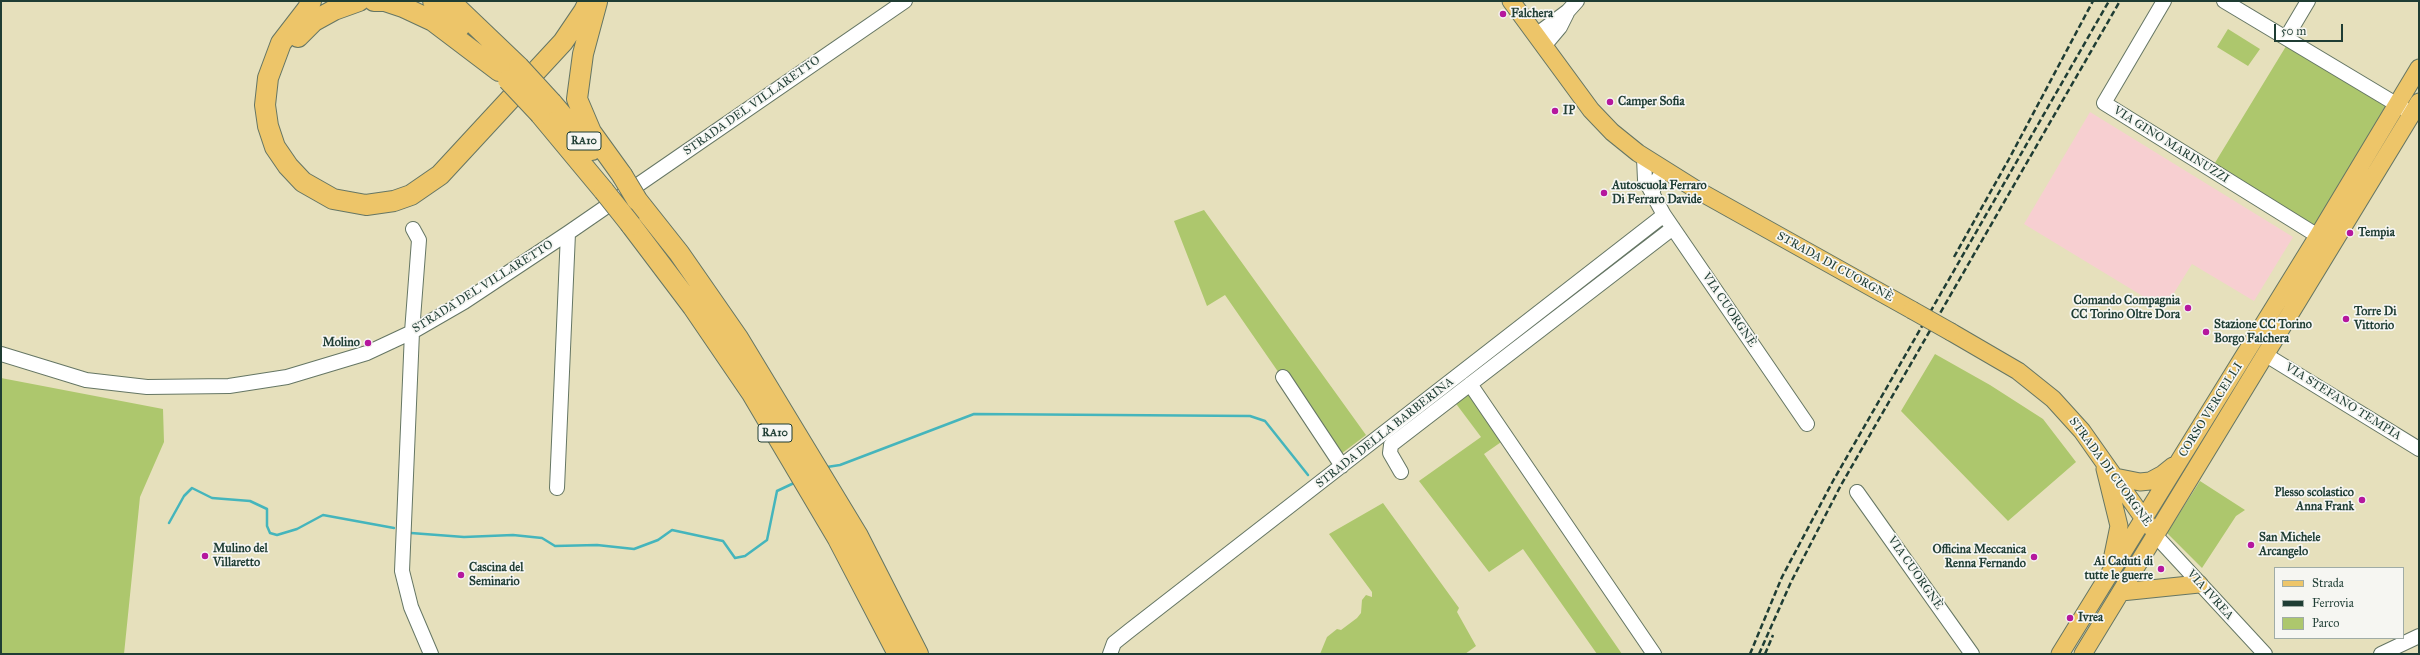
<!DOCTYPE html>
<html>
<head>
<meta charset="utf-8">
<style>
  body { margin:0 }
  #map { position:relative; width:2420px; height:655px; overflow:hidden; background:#e6e0bc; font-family:"IM FELL Great Primer",serif }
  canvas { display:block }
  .frame { position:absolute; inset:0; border:2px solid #1f3d34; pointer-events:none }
  .legend { position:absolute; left:2274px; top:567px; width:130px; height:72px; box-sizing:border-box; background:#f6f6f2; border:1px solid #a0aca6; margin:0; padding:5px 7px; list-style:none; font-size:12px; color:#1f3d34 }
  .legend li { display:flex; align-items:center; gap:8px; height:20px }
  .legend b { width:20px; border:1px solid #a0aca6 }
  .scale { position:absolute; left:2274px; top:24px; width:69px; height:18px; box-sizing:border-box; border:2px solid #1f3d34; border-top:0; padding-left:5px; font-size:12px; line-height:14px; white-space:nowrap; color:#1f3d34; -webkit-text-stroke:3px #f6f6f2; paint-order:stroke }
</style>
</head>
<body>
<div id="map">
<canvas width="2420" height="655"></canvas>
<div class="frame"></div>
<ul class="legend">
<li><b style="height:5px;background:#edc569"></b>Strada</li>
<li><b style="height:5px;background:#1f3d34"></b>Ferrovia</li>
<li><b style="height:11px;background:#adc76d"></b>Parco</li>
</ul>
<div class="scale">50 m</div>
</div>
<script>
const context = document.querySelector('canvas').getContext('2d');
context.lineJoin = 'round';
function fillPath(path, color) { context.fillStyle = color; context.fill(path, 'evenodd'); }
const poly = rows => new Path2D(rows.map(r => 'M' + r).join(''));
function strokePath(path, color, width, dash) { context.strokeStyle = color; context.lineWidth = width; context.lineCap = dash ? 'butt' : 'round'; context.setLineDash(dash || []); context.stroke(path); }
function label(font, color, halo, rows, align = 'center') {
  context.font = font + ' "IM FELL Great Primer",serif'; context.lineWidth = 3.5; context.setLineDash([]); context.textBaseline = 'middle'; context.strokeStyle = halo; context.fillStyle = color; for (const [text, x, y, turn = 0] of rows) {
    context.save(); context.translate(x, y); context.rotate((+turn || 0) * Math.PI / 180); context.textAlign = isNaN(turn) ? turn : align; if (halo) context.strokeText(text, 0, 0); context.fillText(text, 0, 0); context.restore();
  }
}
const built = poly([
  [2090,112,2293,237,2254,301,2192,264,2164,309,2024,224]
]);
const green = poly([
  [2228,29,2260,49,2248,66,2217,47],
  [2288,43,2391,105,2316,228,2213,166],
  [1204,210,1366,435,1337,457,1225,295,1207,306,1174,221],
  [1935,354,1990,385,2043,419,2076,462,2008,521,1901,411],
  [1,378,163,409,164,442,140,497,124,654,1,654],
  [1468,390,1504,440,1484,454,1622,654,1597,654,1523,549,1489,572,1419,481,1481,437,1454,401],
  [2200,481,2245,510,2236,516,2202,568,2167,533],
  [1383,503,1459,608,1457,612,1476,646,1465,654,1320,654,1327,637,1337,629,1341,630,1357,618,1361,613,1362,600,1366,595,1372,597,1372,592,1329,534]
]);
const stream = poly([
  [827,467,840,465,974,414,1250,416,1265,421,1308,475],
  [169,523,184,496,192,488,212,498,250,501,267,509,267,526,270,533,277,535,297,529,323,515,394,528],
  [411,533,464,537,513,535,542,538,555,546,597,545,634,549,658,540,672,530,723,541,735,558,745,556,767,540,777,491,794,483]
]);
const minor = poly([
  [2164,1,2104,103,2318,236],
  [2224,1,2406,110],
  [1536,35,1568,11,1577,1],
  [2286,38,2308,1],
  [1544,46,1560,27,1567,13],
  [1644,158,1645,180,1664,215,1807,424],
  [1652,195,1655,183,1664,170],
  [413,229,419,240,412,332,402,571,411,607,431,654],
  [1,354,86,380,147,387,229,386,287,377,367,353,412,332,464,302,568,233,905,1],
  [2266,355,2419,449],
  [1283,377,1342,466],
  [1470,384,1654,654],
  [1401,472,1390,453,1391,445,1673,228],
  [557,488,568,233],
  [1857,492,1972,654],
  [2156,536,2265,654],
  [1110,654,1114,643,1129,631,1664,215],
  [2381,654,2419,636]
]);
const major = poly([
  [1511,1,1591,110,1612,132,1638,153,1697,190,1912,310],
  [1951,332,2018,371,2053,399,2082,431,2149,526],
  [2105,469,2119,526,2112,560],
  [2115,477,2140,482,2150,481,2163,474,2173,466],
  [2121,592,2199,584],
  [2060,654,2318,236,2419,68],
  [2083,654,2419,102]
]);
const highway = poly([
  [311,1,308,8,281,43,268,78,265,105,268,126,275,147,288,166,303,182,333,199,366,205,394,201,411,195,440,175,563,42,584,11,589,1],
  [374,1,385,1,403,7,433,21,499,71],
  [433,1,459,28],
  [451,2,519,67],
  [597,2,583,54,577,99,591,132,622,175],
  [298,37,314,21,334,10,359,1],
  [552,103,592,150],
  [540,114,604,191],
  [637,200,679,253,738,338,858,536,918,654],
  [631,225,693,307,751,392,838,539,898,654]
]);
const rail = poly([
  [1954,257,2009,159,2093,1],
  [1750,654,1782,577,1833,481,2109,1],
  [1759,654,1791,582,1841,485,2120,1],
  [1765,654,1773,635]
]);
const majorBridge = poly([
  [1912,310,1951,332]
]);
const highwayBridge = poly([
  [519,67,552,103],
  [508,80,540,114],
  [622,175,637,200],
  [604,191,631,225]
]);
const markers = [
  [1503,14,4,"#b5179e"],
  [1610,102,4,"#b5179e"],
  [1555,111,4,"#b5179e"],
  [1604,193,4,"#b5179e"],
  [2350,233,4,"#b5179e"],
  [2188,308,4,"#b5179e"],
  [2346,319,4,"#b5179e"],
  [2206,332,4,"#b5179e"],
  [368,343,4,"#b5179e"],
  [2362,500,4,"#b5179e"],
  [2251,545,4,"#b5179e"],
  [205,556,4,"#b5179e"],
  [2034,557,4,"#b5179e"],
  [2161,569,4,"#b5179e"],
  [461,575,4,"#b5179e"],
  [2070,618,4,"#b5179e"]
];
const shields = [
  [584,141,34],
  [775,433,34]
];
const shieldNames = [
  ["RA10",584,141],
  ["RA10",775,433]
];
const poiNames = [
  ["Falchera",1511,14],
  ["Camper Sofia",1618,102],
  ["IP",1563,111],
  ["Autoscuola Ferraro",1612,186],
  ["Di Ferraro Davide",1612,200],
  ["Tempia",2358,233],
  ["Comando Compagnia",2180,301,"right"],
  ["CC Torino Oltre Dora",2180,315,"right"],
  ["Torre Di",2354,312],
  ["Vittorio",2354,326],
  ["Stazione CC Torino",2214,325],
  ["Borgo Falchera",2214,339],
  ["Molino",360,343,"right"],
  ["Plesso scolastico",2354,493,"right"],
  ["Anna Frank",2354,507,"right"],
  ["San Michele",2259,538],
  ["Arcangelo",2259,552],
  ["Mulino del",213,549],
  ["Villaretto",213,563],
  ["Officina Meccanica",2026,550,"right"],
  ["Renna Fernando",2026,564,"right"],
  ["Ai Caduti di",2153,562,"right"],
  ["tutte le guerre",2153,576,"right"],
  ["Cascina del",469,568],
  ["Seminario",469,582],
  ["Ivrea",2078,618]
];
const streetNames = [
  ["STRADA DEL VILLARETTO",752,106,-35],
  ["VIA GINO MARINUZZI",2171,145,32],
  ["STRADA DI CUORGNÈ",1835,267,29],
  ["STRADA DEL VILLARETTO",483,287,-32],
  ["VIA CUORGNÈ",1729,310,56],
  ["VIA STEFANO TEMPIA",2343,402,32],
  ["CORSO VERCELLI",2211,410,-58],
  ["STRADA DELLA BARBERINA",1385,433,-38],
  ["STRADA DI CUORGNÈ",2110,472,54],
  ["VIA CUORGNÈ",1915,573,55],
  ["VIA IVREA",2210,595,48]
];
fillPath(built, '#f7cfd1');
fillPath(green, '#adc76d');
strokePath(stream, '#45b5bc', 2.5);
strokePath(minor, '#657664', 16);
strokePath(major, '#657664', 19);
strokePath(highway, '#657664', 22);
strokePath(minor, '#fff', 14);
strokePath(major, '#edc569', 17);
strokePath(highway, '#edc569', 20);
strokePath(rail, '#1f3d34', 2.5, [6, 3]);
strokePath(majorBridge, '#657664', 19, []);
strokePath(highwayBridge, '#657664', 22, []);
strokePath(majorBridge, '#edc569', 17);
strokePath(highwayBridge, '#edc569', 20);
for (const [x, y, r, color] of markers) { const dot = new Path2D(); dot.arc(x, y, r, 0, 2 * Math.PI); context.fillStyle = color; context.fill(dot); strokePath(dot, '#f6f6f2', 1.5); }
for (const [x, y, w] of shields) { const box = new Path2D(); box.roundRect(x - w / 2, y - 9, w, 18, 3); context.fillStyle = '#f6f6f2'; context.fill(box); strokePath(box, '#1f3d34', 1); }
label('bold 11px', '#1f3d34', null, shieldNames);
label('bold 12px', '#1f3d34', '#f6f6f2', poiNames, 'left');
label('12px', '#1f3d34', '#f6f6f2', streetNames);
</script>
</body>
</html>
